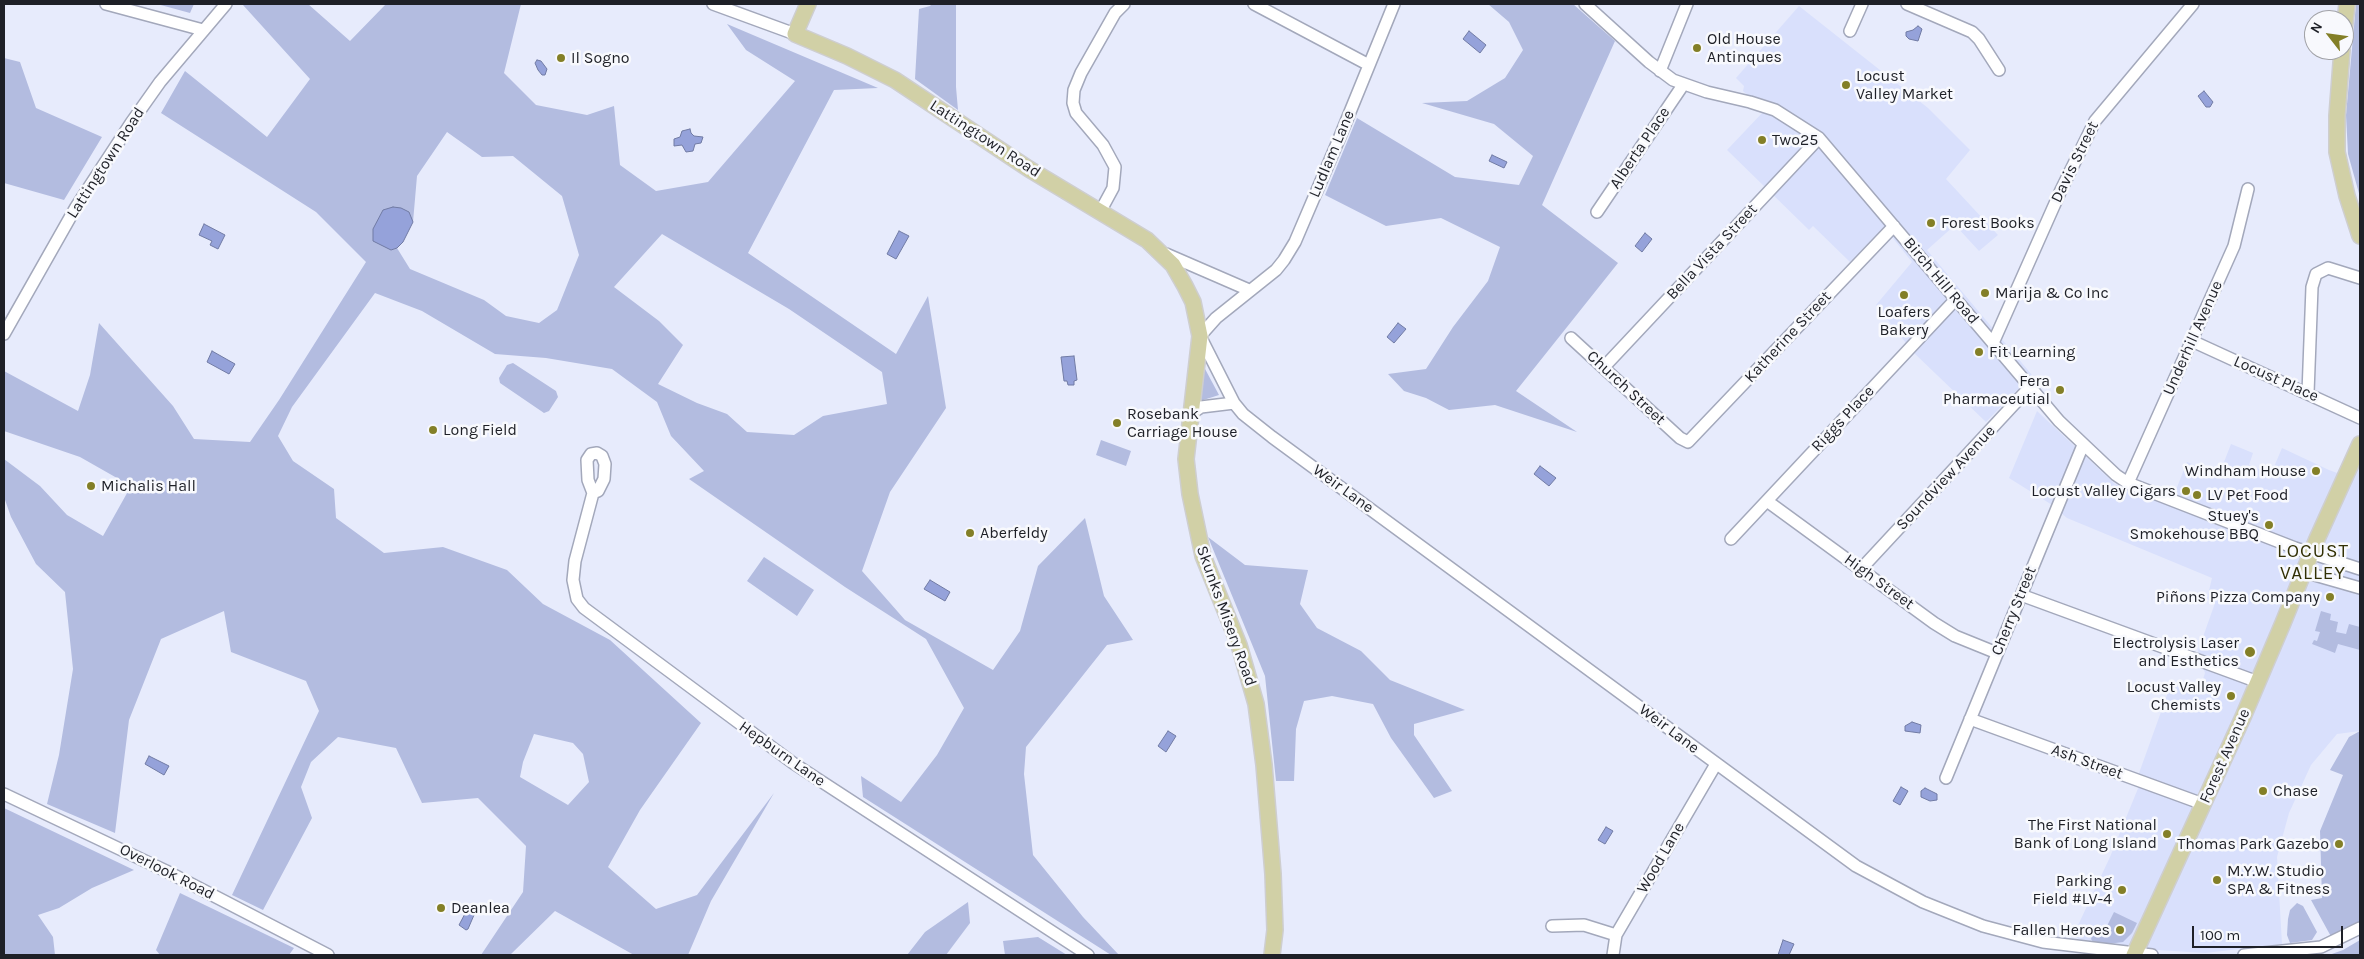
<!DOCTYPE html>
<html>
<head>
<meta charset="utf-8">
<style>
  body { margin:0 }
  #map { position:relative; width:2364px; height:959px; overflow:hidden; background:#e7ebfc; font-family:Karla,sans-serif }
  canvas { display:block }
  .frame { position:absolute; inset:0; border:5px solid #1e2027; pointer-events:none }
  .north { position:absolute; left:2304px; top:10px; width:50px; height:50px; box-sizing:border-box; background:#f8f9fd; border:1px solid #a1a2a7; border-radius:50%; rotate:300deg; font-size:14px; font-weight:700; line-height:20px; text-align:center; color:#1e2027 }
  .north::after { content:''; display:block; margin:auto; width:18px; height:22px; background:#837f27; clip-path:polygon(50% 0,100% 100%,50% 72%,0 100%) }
  .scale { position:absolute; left:2192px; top:926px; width:151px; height:22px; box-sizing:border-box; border:2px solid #1e2027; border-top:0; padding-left:6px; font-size:15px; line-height:18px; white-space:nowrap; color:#1e2027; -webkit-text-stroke:4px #f8f9fd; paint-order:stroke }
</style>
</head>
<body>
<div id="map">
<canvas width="2364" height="959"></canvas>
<div class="frame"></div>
<div class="north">N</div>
<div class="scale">100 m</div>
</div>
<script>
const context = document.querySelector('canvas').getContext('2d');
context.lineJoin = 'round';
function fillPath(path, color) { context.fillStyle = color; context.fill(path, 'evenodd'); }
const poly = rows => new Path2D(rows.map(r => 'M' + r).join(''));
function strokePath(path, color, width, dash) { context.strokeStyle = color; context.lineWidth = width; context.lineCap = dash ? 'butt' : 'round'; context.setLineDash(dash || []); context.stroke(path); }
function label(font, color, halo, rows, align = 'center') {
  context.font = font + ' Karla,sans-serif'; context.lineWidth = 5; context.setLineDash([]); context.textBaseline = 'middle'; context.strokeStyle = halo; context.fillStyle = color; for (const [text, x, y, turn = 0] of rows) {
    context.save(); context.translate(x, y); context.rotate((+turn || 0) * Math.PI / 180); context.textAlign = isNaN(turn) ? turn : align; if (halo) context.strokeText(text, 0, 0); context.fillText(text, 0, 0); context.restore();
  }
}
const built = poly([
  [1799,6,1928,108,1970,150,1946,179,1998,235,1979,251,1955,225,1927,250,2032,375,1986,422,1913,352,1876,305,1912,262,1884,227,1850,262,1813,226,1809,230,1727,150,1764,111,1743,91,1744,86,1736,78],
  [2037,411,2115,484,2170,505,2187,462,2219,475,2231,444,2253,453,2249,465,2271,474,2282,448,2329,470,2351,478,2360,457,2360,731,2337,734,2311,765,2289,813,2277,857,2282,944,2205,953,2093,946,2073,936,2110,857,2139,786,2138,776,2171,684,2198,694,2205,673,2198,651,2215,603,2207,599,2212,578,2067,518,2049,503,2009,478]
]);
const green = poly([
  [157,4,194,4,190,13],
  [244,4,308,4,350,41,386,4,521,4,504,73,536,105,587,115,614,106,620,165,656,191,708,182,795,81,746,50,727,24,878,88,834,90,748,253,896,354,928,296,946,408,890,492,862,571,905,620,993,670,1020,631,1038,566,1085,518,1104,596,1133,640,1107,645,1026,747,1024,774,1033,855,1083,917,1119,955,1111,955,863,797,861,776,901,802,937,755,964,708,926,639,845,587,689,479,704,471,671,436,657,402,612,369,546,358,495,354,422,311,375,293,292,407,278,436,293,461,334,489,336,518,384,553,443,547,507,570,543,604,610,640,701,723,640,810,608,867,656,909,697,895,774,793,711,901,688,955,634,955,555,911,510,955,481,955,523,892,526,846,478,798,422,803,396,748,338,737,311,762,301,787,312,818,263,910,232,895,319,711,306,681,231,652,224,611,161,639,129,720,115,833,47,804,59,755,73,669,65,592,36,564,11,517,4,497,4,459,40,486,67,515,103,536,131,486,80,457,4,431,4,371,78,411,90,375,99,323,173,406,194,439,250,442,279,400,366,262,316,212,161,113,185,71,267,137,310,79,243,5],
  [447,132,482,157,513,156,562,196,579,255,557,310,539,323,506,316,484,300,410,269,397,248,391,250,408,212,413,222,417,176],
  [662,234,789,309,882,372,887,404,823,416,794,435,747,432,727,414,697,403,658,384,683,345,659,321,614,287],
  [534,734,573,743,583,754,589,782,568,805,520,777,523,762],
  [932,4,956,4,956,87,958,110,915,79,919,9,930,6],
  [1488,4,1573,4,1615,41,1542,205,1618,263,1516,391,1577,432,1495,405,1449,410,1426,398,1404,391,1388,374,1426,369,1453,327,1488,281,1500,247,1441,218,1386,226,1325,195,1357,118,1455,177,1519,185,1533,156,1494,124,1422,103,1467,101,1505,78,1523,50,1509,22],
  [2356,4,2360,4,2360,197,2348,154,2346,115],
  [4,58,20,62,36,108,102,137,64,200,4,183],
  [513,363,556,391,558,397,549,411,544,413,500,383,499,378,507,365],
  [1204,367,1219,395,1197,402,1203,368],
  [1101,440,1131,451,1126,466,1096,455],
  [1208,537,1245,565,1308,570,1300,604,1317,628,1361,651,1390,680,1465,710,1414,724,1414,735,1452,791,1434,798,1391,738,1373,704,1332,696,1304,701,1296,729,1294,781,1276,781,1265,676],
  [764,557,814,590,797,616,747,581],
  [2321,611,2331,614,2330,620,2338,622,2336,632,2346,634,2349,624,2360,627,2360,650,2338,644,2335,653,2312,644,2314,640,2317,641,2320,632,2315,631],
  [2360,731,2360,928,2334,942,2311,900,2322,898,2320,831,2343,775,2330,770,2349,737],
  [4,808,134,870,92,888,59,908,38,915,53,937,55,955,4,955],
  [180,893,294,948,289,955,160,955,156,950],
  [968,902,970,923,946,955,907,955,925,932],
  [2297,903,2303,906,2317,932,2312,940,2290,943,2287,935,2288,919,2290,910],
  [2114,912,2137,923,2132,933,2123,942,2108,944,2094,943,2091,939,2094,932,2102,936],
  [1038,937,1067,955,1005,955,1003,941],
  [2360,940,2360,955,2329,955,2343,950]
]);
const water = poly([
  [1918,26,1922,29,1918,41,1909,39,1906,36,1906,32,1913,30,1918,26],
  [1469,31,1486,45,1480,53,1463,39,1469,31],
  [537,60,541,61,547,69,545,75,542,75,538,70,535,63,537,60],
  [2204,91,2213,102,2210,107,2206,107,2198,96,2204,91],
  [690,129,691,133,694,136,703,137,701,143,695,144,693,151,686,152,682,145,674,146,674,139,680,137,682,131,690,129],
  [1492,155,1507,162,1504,168,1489,161,1492,155],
  [393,207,401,208,409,212,413,222,403,242,397,248,391,250,373,241,373,229,383,210,393,207],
  [204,224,225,235,218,249,210,245,212,241,199,235,204,224],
  [899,231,909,236,896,259,887,254,899,231],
  [1645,233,1652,239,1642,252,1635,246,1645,233],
  [1398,323,1406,329,1394,343,1387,337,1398,323],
  [212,351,235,364,229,374,207,362,212,351],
  [1074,356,1077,380,1074,381,1074,385,1068,385,1067,381,1064,381,1061,357,1074,356],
  [1540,466,1556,478,1549,486,1534,474,1540,466],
  [930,580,950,592,945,601,924,589,930,580],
  [1912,722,1921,725,1920,733,1905,731,1905,726,1912,722],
  [1168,731,1176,736,1166,752,1158,746,1168,731],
  [149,756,169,766,164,775,145,764,149,756],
  [1901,787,1908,791,1900,805,1893,801,1901,787],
  [1925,788,1937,794,1937,800,1930,801,1921,797,1921,791,1925,788],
  [1606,827,1613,831,1605,844,1598,840,1606,827],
  [467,910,474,915,468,929,466,930,459,925,467,910],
  [1783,940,1794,944,1789,955,1778,955,1783,940]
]);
const minor = poly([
  [106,4,203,30],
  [713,4,795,34],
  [1254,4,1369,65],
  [1394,4,1339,139,1295,242,1284,260,1276,270,1216,318,1200,336,1234,403,1243,414,1272,437,1856,866,1923,902,1983,926,2043,942,2152,955],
  [1585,4,1649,62,1673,80,1707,92,1750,102,1775,110,1819,138,2059,421,2116,475,2128,483,2295,548,2360,569],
  [1907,4,1972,32,1979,39,1999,70],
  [1850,31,1862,4],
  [1660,71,1687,4],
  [1100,212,1113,188,1115,167,1103,145,1076,113,1073,103,1074,90,1081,73,1115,13,1124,4],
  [1597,212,1683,85],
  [1166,254,1249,290],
  [4,334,76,207,131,123,160,82,226,4],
  [1571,338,1680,438,1688,442,1894,226],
  [2192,341,2360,418],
  [1993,343,2061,190,2095,121,2193,4],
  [1604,367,1819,138],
  [2308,393,2312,287,2316,274,2328,268,2360,278],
  [1190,414,1201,407,1234,403],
  [2128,483,2234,246,2248,189],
  [593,493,588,480,587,460,591,454,597,453,602,456,605,464,604,479,598,491,593,493,575,561,573,580,577,599,584,608,793,763,1088,955],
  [1767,501,1934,623,1955,636,1997,653],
  [1731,539,1956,299],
  [1861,569,2030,387],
  [2304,572,2360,588],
  [2021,595,2258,682],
  [1970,719,2203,804],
  [1946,778,2083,445],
  [4,794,166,871,328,955],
  [1552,926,1584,925,1616,935],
  [1613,955,1616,935,1716,764],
  [2244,955,2321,947,2360,928]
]);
const major = poly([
  [808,4,795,34,847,56,895,80,1029,169,1147,240,1173,265,1185,286,1193,302,1200,336,1186,459,1190,494,1203,556,1239,645,1256,704,1264,765,1273,874,1275,930,1272,955],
  [2344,32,2347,4],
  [2342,50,2337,116,2337,152,2347,196,2360,236],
  [2134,955,2243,717,2283,623,2317,539,2360,444]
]);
const markers = [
  [1697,48,5,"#837f27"],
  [561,58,5,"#837f27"],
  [1846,85,5,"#837f27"],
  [1762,140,5,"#837f27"],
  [1931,223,5,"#837f27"],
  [1985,293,5,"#837f27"],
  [1904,295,5,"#837f27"],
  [1979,352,5,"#837f27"],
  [2060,390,5,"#837f27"],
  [1117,423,5,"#837f27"],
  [433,430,5,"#837f27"],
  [2316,471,5,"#837f27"],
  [91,486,5,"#837f27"],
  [2186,491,5,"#837f27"],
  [2197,495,5,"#837f27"],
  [2269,525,5,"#837f27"],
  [970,533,5,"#837f27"],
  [2330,597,5,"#837f27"],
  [2250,652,6,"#837f27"],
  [2231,696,5,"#837f27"],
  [2263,791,5,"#837f27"],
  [2167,834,5,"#837f27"],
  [2339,844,5,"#837f27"],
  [2217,880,5,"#837f27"],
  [2122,890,5,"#837f27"],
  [441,908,5,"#837f27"],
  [2120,930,5,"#837f27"]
];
const poiNames = [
  ["Old House",1707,39],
  ["Antinques",1707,57],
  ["Il Sogno",571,58],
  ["Locust",1856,76],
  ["Valley Market",1856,94],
  ["Two25",1772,140],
  ["Forest Books",1941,223],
  ["Marija & Co Inc",1995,293],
  ["Loafers",1904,312,"center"],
  ["Bakery",1904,330,"center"],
  ["Fit Learning",1989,352],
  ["Fera",2050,381,"right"],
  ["Pharmaceutial",2050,399,"right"],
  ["Rosebank",1127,414],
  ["Carriage House",1127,432],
  ["Long Field",443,430],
  ["Windham House",2306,471,"right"],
  ["Michalis Hall",101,486],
  ["Locust Valley Cigars",2176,491,"right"],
  ["LV Pet Food",2207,495],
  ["Stuey's",2259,516,"right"],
  ["Smokehouse BBQ",2259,534,"right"],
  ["Aberfeldy",980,533],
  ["Piñons Pizza Company",2320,597,"right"],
  ["Electrolysis Laser",2239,643,"right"],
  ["and Esthetics",2239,661,"right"],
  ["Locust Valley",2221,687,"right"],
  ["Chemists",2221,705,"right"],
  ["Chase",2273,791],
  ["The First National",2157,825,"right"],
  ["Bank of Long Island",2157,843,"right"],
  ["Thomas Park Gazebo",2329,844,"right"],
  ["M.Y.W. Studio",2227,871],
  ["SPA & Fitness",2227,889],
  ["Parking",2112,881,"right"],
  ["Field #LV-4",2112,899,"right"],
  ["Deanlea",451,908],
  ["Fallen Heroes",2110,930,"right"]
];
const streetNames = [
  ["Lattingtown Road",985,139,33],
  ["Alberta Place",1640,148,-56],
  ["Ludlam Lane",1332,154,-67],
  ["Davis Street",2075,162,-64],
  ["Lattingtown Road",106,163,-57],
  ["Bella Vista Street",1712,252,-47],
  ["Birch Hill Road",1941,281,50],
  ["Katherine Street",1788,337,-47],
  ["Underhill Avenue",2193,338,-66],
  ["Locust Place",2276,379,24],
  ["Church Street",1626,388,43],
  ["Riggs Place",1843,419,-47],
  ["Soundview Avenue",1946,478,-47],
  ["Weir Lane",1343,489,36],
  ["High Street",1879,582,36],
  ["Cherry Street",2014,611,-68],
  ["Skunks Misery Road",1226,616,70],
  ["Weir Lane",1669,729,37],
  ["Hepburn Lane",782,754,35],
  ["Forest Avenue",2225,756,-66],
  ["Ash Street",2087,762,20],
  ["Wood Lane",1661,858,-60],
  ["Overlook Road",167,872,27]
];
const quarterNames = [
  ["LOCUST",2313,552],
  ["VALLEY",2313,574]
];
fillPath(built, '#d9e0fc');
fillPath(green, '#b3bce0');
fillPath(water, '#95a2da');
strokePath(water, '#717ba4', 1);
strokePath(minor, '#a3a8bb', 14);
strokePath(major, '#cececf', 18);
strokePath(minor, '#fff', 11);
strokePath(major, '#d1d0a6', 15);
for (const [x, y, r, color] of markers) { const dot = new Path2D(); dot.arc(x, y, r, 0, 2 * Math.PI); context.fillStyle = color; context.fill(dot); strokePath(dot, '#f8f9fd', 2); }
label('16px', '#1e2027', '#f8f9fd', poiNames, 'left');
label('16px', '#1e2027', '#f8f9fd', streetNames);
context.letterSpacing = '1px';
label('19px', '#323005', '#f8f9fd', quarterNames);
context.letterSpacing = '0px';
</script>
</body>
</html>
